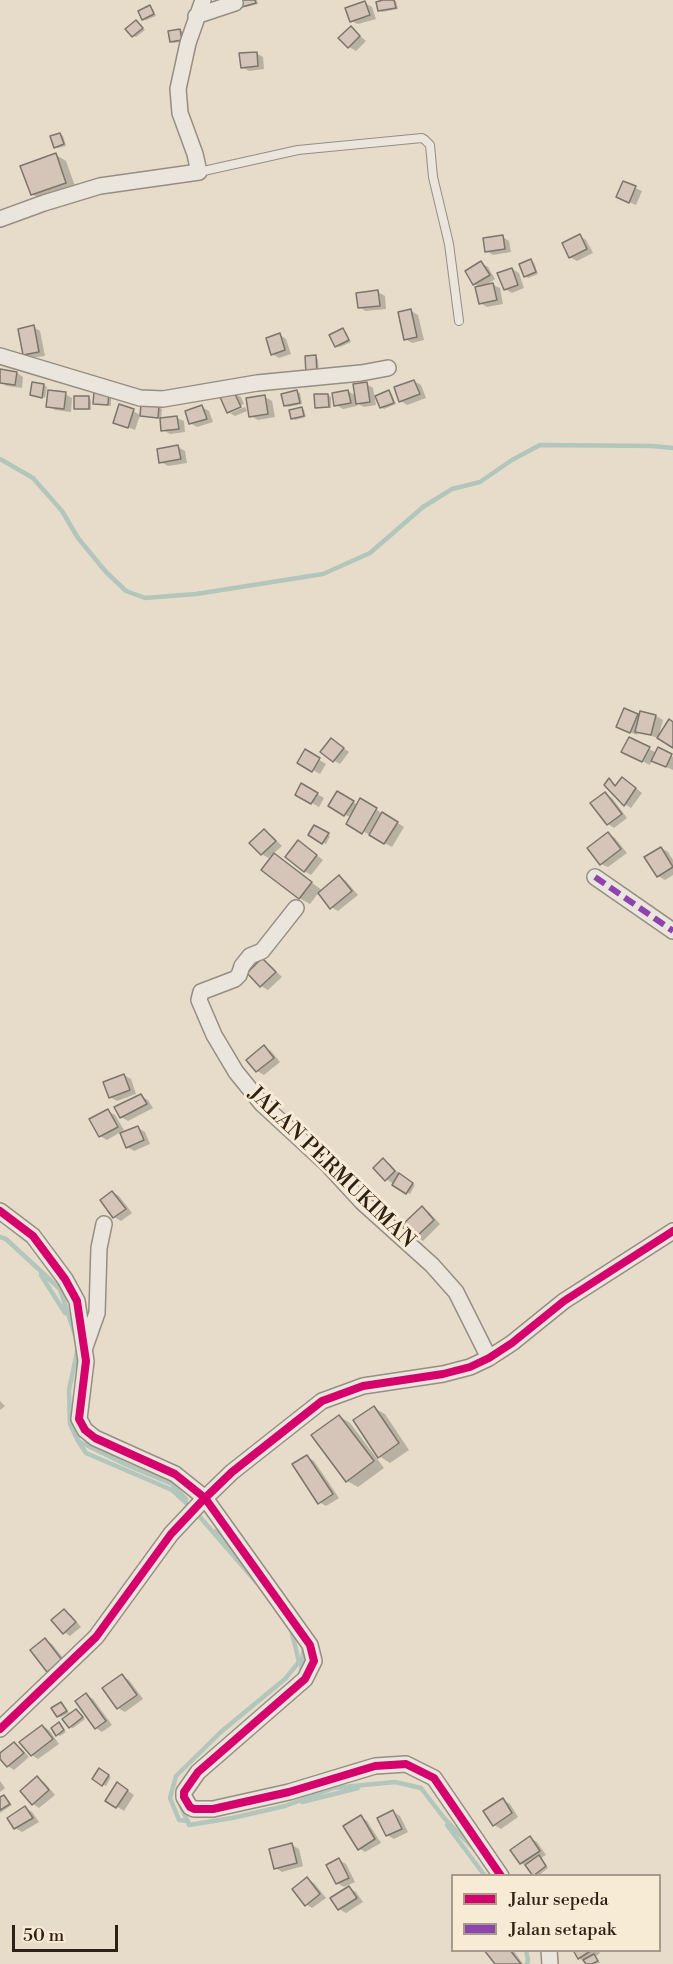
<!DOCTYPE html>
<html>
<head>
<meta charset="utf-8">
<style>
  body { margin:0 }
  #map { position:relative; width:673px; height:1964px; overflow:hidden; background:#e7dcca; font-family:"Libre Bodoni",serif }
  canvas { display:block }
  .legend { position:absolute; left:451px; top:1874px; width:210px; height:78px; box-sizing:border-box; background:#f7ebd5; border:2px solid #a69a88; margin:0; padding:8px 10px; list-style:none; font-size:18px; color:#2d2114 }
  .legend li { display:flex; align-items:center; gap:12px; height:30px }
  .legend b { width:30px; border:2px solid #a69a88 }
  .scale { position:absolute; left:12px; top:1925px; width:106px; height:27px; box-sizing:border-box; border:3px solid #2d2114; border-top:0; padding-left:8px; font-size:18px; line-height:21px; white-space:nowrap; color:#2d2114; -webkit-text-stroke:4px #f7ebd5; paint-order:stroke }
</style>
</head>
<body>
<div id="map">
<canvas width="673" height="1964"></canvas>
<ul class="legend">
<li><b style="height:8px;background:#d6006c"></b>Jalur sepeda</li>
<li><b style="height:8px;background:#8e44ad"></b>Jalan setapak</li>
</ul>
<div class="scale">50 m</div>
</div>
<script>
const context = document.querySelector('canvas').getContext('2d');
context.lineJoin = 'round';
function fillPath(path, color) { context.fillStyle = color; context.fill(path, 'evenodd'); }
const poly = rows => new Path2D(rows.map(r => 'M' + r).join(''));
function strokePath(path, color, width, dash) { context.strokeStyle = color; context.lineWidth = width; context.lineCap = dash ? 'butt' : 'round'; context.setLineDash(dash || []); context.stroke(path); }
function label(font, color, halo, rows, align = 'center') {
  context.font = font + ' "Libre Bodoni",serif'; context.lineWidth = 6; context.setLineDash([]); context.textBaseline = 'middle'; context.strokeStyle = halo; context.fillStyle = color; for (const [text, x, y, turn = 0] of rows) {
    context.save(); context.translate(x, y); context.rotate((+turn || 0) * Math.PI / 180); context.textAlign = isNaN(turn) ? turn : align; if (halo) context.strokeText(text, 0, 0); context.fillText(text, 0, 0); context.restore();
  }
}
const shadow = poly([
  [241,0,257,0,258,4,246,7,243,6],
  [391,0,396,1,398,9,382,12,379,10],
  [365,3,372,7,376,19,358,24,351,21],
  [150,7,153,9,156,16,146,20,143,19],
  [136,22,145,30,136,37,133,36],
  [351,28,366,41,356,51,349,47],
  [180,30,183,32,184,41,174,43,171,41],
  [256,53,263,57,264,69,249,71,242,67],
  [60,134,63,136,66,146,58,148,55,147],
  [56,155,66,161,76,189,42,200,32,194],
  [624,183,642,191,636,205,624,200],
  [580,236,586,240,593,253,577,261,570,257],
  [503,237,509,241,511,252,493,255,487,251],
  [531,261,534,263,538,274,528,278,526,276],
  [481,263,488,267,495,279,485,286,493,285,500,288,503,304,487,307,480,303,480,287,474,284],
  [512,269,519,273,524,288,512,293,505,289],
  [378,292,385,296,386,309,366,311,359,307],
  [411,311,418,315,424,340,412,343,405,339],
  [33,327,40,331,45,356,31,358,24,354],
  [343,330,346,332,351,342,340,347,337,346],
  [280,335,286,339,291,354,279,358,272,354],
  [315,357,318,359,319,374,310,374],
  [17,373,23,377,22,388,7,386,0,382],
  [414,381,421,385,426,398,407,405,401,401],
  [366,384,373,388,376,405,364,407,356,403,357,406,343,409,336,405,348,391,356,396],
  [44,385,47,387,45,398,31,395],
  [297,392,300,393,302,404,288,407,285,406],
  [389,392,392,394,396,404,384,409,381,407],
  [234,393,241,397,244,404,230,410,230,413,245,407,247,411,235,416,228,412],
  [65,394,72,398,71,412,55,410,48,406],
  [111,395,111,406,95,403],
  [328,395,331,397,331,408,319,408,316,407],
  [265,397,272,401,275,417,258,420,251,416],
  [89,398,91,400,91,410,75,408],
  [159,407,162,409,161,419,142,416],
  [202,407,209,411,213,422,197,427,190,423],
  [301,409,304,410,306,417,295,420,292,418],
  [133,411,140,415,135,430,115,422],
  [177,418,184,421,185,432,170,434,163,430],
  [178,447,185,451,187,463,168,466,161,462],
  [625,710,640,718,641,713,656,716,663,720,658,738,638,732,637,735,625,730],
  [338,744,349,752,340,764,333,760],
  [649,749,657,753,658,749,673,757,673,770,652,760,650,765,630,755],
  [305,751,326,764,320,774,299,762],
  [609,780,617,786,629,783,642,793,631,808,625,804],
  [302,785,324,798,319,807,297,794],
  [338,793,358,805,361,800,404,827,392,847,348,823,351,818,330,805],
  [605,794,612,798,627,818,614,828,608,824],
  [315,827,330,836,326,844,310,835],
  [264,831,270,834,282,846,268,858,262,854],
  [608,834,615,838,627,853,608,867,601,864],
  [305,846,323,860,311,875,304,871],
  [661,848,668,852,673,860,673,875,665,880,658,876],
  [275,855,323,891,340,877,346,881,358,895,338,911,331,907,319,892,310,904,299,898],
  [263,960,269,964,282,977,268,990,261,986,249,973],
  [264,1047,271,1051,280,1062,264,1075,257,1071,248,1060],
  [124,1075,131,1079,136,1094,117,1101,110,1097],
  [141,1096,148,1100,153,1108,128,1121,121,1117],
  [108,1111,115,1115,124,1130,107,1140,100,1136],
  [138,1128,145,1132,150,1144,134,1151,127,1147],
  [383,1160,390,1164,401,1176,415,1185,410,1194,386,1179],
  [112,1192,119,1196,132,1213,121,1221,114,1217],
  [422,1208,429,1212,440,1224,423,1241,416,1237],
  [0,1401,5,1406,0,1410],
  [374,1408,385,1414,409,1450,390,1463,379,1456],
  [339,1416,350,1423,384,1468,358,1487,347,1481],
  [307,1457,314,1461,339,1498,326,1506,319,1502],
  [64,1611,71,1615,81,1627,70,1636,64,1632],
  [45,1640,52,1644,68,1664,55,1675,48,1671],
  [122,1676,129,1680,143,1699,125,1712,118,1708],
  [86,1695,93,1699,112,1725,102,1732,96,1728],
  [61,1703,69,1713,61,1717,58,1716],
  [76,1710,85,1719,73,1728,70,1727],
  [59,1724,66,1732,60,1736,57,1734],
  [42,1726,49,1730,59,1744,38,1759,32,1755],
  [14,1744,21,1748,29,1757,14,1770,8,1766,0,1755],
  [100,1770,111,1777,106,1786,94,1779],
  [37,1778,44,1782,55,1795,39,1808,33,1804],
  [0,1781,5,1788,0,1792],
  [124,1788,134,1795,124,1811,107,1800],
  [4,1796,12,1805,0,1813,0,1799],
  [503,1800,510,1804,518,1817,501,1829,494,1825],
  [25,1808,32,1812,39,1822,22,1832,15,1828],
  [393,1812,400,1816,408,1832,394,1839,387,1835],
  [361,1817,367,1821,381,1843,365,1852,359,1848],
  [530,1838,537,1842,546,1855,541,1858,548,1868,538,1876,534,1875,528,1867,521,1863],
  [292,1845,299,1849,303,1866,282,1872,276,1868],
  [339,1860,346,1864,355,1882,344,1887,337,1883],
  [307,1879,314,1883,326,1898,312,1908,306,1904],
  [349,1888,356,1892,363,1902,346,1913,339,1909],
  [486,1950,513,1950,523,1964,497,1964],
  [575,1950,598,1950,600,1953,596,1956,600,1963,587,1964,579,1958]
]);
const stream = poly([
  [0,459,33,478,62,511,78,538,106,572,126,591,145,598,196,594,323,574,370,553,423,507,452,489,480,482,512,460,540,445,652,446,673,448],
  [0,1237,6,1239,60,1289,75,1335],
  [41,1275,65,1313],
  [78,1348,69,1390,70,1424,78,1441,127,1465,172,1484,186,1499],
  [78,1428,78,1441,86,1453,172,1490,194,1510,257,1583],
  [216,1531,231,1548],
  [301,1673,304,1645],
  [178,1799,189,1825,232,1818,285,1806,333,1788,395,1782,421,1788,444,1818,477,1852],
  [302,1802,358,1788],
  [188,1821,179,1820,170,1798,176,1776,222,1731,285,1679,299,1662,291,1629],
  [447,1825,485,1876],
  [526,1950,528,1960,527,1964]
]);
const building = poly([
  [240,0,255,0,256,3,242,7,240,0],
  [383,0,394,0,396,8,378,11,376,2,383,0],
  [365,1,370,15,350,22,345,8,365,1],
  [150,5,154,14,142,20,138,11,150,5],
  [136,20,143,28,132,37,125,29,136,20],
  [351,26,360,36,348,48,338,38,351,26],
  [180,29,182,40,170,42,168,31,180,29],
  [257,52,258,66,241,68,239,53,257,52],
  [60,133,64,144,54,148,50,136,60,133],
  [56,153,66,183,31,195,20,166,56,153],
  [623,181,636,186,629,203,616,197,623,181],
  [580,234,587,249,569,258,562,243,580,234],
  [503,235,505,249,485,252,483,238,503,235],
  [531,259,536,272,524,277,519,264,531,259],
  [481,261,490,275,473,285,465,271,481,261],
  [512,268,518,285,504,290,497,273,512,268],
  [493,283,497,300,479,304,475,287,493,283],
  [378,290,380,306,358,308,356,293,378,290],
  [411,309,417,337,404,340,398,312,411,309],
  [34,325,39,352,23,355,18,329,34,325],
  [343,328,349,340,335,347,329,335,343,328],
  [280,333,285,350,271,355,266,338,280,333],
  [316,355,317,373,306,373,305,356,316,355],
  [0,369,17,372,15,385,0,383,0,369],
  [414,380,420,394,399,402,394,387,414,380],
  [32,382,44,384,42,398,30,395,32,382],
  [367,382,370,402,356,404,353,384,367,382],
  [48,390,66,392,64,409,46,407,48,390],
  [297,390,300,403,284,406,281,394,297,390],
  [348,390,351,403,334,406,332,393,348,390],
  [389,390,394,403,380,408,375,396,389,390],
  [94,391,109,392,108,405,93,404,94,391],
  [234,392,241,407,227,413,220,397,234,392],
  [314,394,328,394,329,407,315,408,314,394],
  [265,395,268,414,249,417,246,398,265,395],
  [74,396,89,396,89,409,74,409,74,396],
  [119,404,134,409,128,428,113,423,119,404],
  [141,404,159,406,158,418,140,416,141,404],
  [202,405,207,419,189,424,185,411,202,405],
  [302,407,304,416,291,419,289,410,302,407],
  [177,416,179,429,161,431,160,418,177,416],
  [178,445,181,459,159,463,157,449,178,445],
  [624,708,638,714,630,733,616,727,624,708],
  [640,711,656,715,651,735,635,732,640,711],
  [669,719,673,722,673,748,657,738,669,719],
  [629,737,650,747,642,762,621,752,629,737],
  [331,738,344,748,333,762,320,752,331,738],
  [658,747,672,754,666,767,651,761,658,747],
  [305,749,320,758,312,772,297,763,305,749],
  [622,777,636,788,624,806,604,785,609,778,615,786,622,777],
  [301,783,318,793,311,804,295,795,301,783],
  [337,791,354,801,344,816,328,806,337,791],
  [605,792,622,814,607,825,590,803,605,792],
  [360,798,377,808,362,834,346,824,360,798],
  [382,812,398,822,384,844,369,835,382,812],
  [314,825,329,833,322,844,308,835,314,825],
  [264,829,276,841,261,855,249,843,264,829],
  [608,832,621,849,600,865,587,848,608,832],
  [298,840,317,855,304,872,285,857,298,840],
  [661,847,673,867,657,877,644,857,661,847],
  [274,853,312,882,299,899,261,870,274,853],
  [339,875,352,891,330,909,318,893,339,875],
  [262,958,276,972,260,987,247,973,262,958],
  [264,1045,274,1058,256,1072,246,1060,264,1045],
  [124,1074,130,1090,109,1098,103,1082,124,1074],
  [141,1094,147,1104,120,1118,114,1107,141,1094],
  [108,1109,118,1127,99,1137,89,1119,108,1109],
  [138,1126,144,1140,126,1148,120,1133,138,1126],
  [383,1158,395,1171,385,1181,373,1168,383,1158],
  [399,1173,413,1183,406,1194,392,1185,399,1173],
  [112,1191,126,1209,113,1218,100,1200,112,1191],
  [422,1206,434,1220,415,1238,402,1225,422,1206],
  [374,1406,399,1443,378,1458,353,1420,374,1406],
  [339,1415,374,1461,346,1482,311,1435,339,1415],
  [307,1455,333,1494,318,1504,292,1464,307,1455],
  [64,1609,76,1622,63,1634,51,1620,64,1609],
  [45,1638,62,1660,47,1672,30,1650,45,1638],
  [122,1674,137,1695,117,1709,102,1688,122,1674],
  [86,1693,106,1721,95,1729,75,1701,86,1693],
  [61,1702,67,1711,57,1717,51,1708,61,1702],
  [76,1709,83,1717,69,1728,62,1719,76,1709],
  [59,1722,64,1730,56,1736,51,1728,59,1722],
  [42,1725,53,1739,31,1756,19,1742,42,1725],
  [14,1742,24,1753,7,1767,0,1759,0,1753,14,1742],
  [99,1768,109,1775,102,1786,92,1779,99,1768],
  [37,1776,49,1790,32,1805,20,1791,37,1776],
  [117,1782,128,1790,116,1808,105,1801,117,1782],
  [4,1795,10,1804,0,1810,0,1797,4,1795],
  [503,1798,512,1813,493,1826,483,1811,503,1798],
  [25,1806,33,1818,14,1829,7,1818,25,1806],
  [393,1810,402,1829,386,1836,377,1818,393,1810],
  [361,1815,375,1839,358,1850,343,1826,361,1815],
  [530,1836,540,1851,520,1864,510,1850,530,1836],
  [292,1843,297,1863,274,1869,269,1849,292,1843],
  [539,1855,546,1866,533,1876,525,1865,539,1855],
  [339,1858,349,1878,336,1884,326,1865,339,1858],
  [307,1877,320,1894,305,1906,292,1889,307,1877],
  [349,1886,357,1898,338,1910,330,1898,349,1886],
  [484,1950,510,1950,521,1964,495,1964,484,1950],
  [573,1950,592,1950,578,1959,573,1950],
  [594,1954,598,1961,592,1964,586,1964,583,1960,594,1954]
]);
const lane = poly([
  [199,172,298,150,422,138,425,140,430,145,433,177,449,244,459,321]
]);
const street = poly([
  [196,16,235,3],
  [0,219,44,203,100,186,199,172,195,154,180,113,178,89,188,43,203,0],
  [0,356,140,398,163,399,257,383,361,373,388,368],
  [595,877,673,931],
  [296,908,262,951,250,956,242,966,239,975,235,979,201,992,199,1000,214,1035,236,1072,262,1104,327,1164,362,1202,432,1265,456,1292,489,1358],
  [0,1211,33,1236,65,1279,77,1301,86,1361,79,1419,85,1430,95,1438,175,1474,205,1498,310,1645,314,1661,305,1679,198,1772,184,1792,184,1797,190,1807,194,1809,213,1809,289,1792,375,1766,406,1764,434,1778,501,1876],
  [85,1347,97,1313,99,1248,104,1224],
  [0,1729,96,1637,171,1534,202,1501,232,1472,322,1401,363,1386,443,1374,470,1367,489,1358,512,1343,564,1301,673,1231],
  [549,1950,550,1964]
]);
const quiet = poly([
  [595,877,673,931]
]);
const cycleway = poly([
  [0,1211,33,1236,65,1279,77,1301,86,1361,79,1419,85,1430,95,1438,175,1474,205,1498,310,1645,314,1661,305,1679,198,1772,184,1792,184,1797,190,1807,194,1809,213,1809,289,1792,375,1766,406,1764,434,1778,501,1876],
  [0,1729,96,1637,171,1534,202,1501,232,1472,322,1401,363,1386,443,1374,470,1367,489,1358,512,1343,564,1301,673,1231]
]);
const streetNames = [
  ["JALAN PERMUKIMAN",331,1168,44]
];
fillPath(shadow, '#0003');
strokePath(stream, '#b2c6bb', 4.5);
fillPath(building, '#d5c5b9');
strokePath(building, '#7c756a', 1.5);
strokePath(lane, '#968e82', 10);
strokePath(street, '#968e82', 18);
strokePath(lane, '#ebe6dd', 8);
strokePath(street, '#ebe6dd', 15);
strokePath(quiet, '#8e44ad', 6, [12, 6]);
strokePath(cycleway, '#d6006c', 8);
label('21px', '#2d2114', '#f7ebd5', streetNames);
</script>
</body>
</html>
